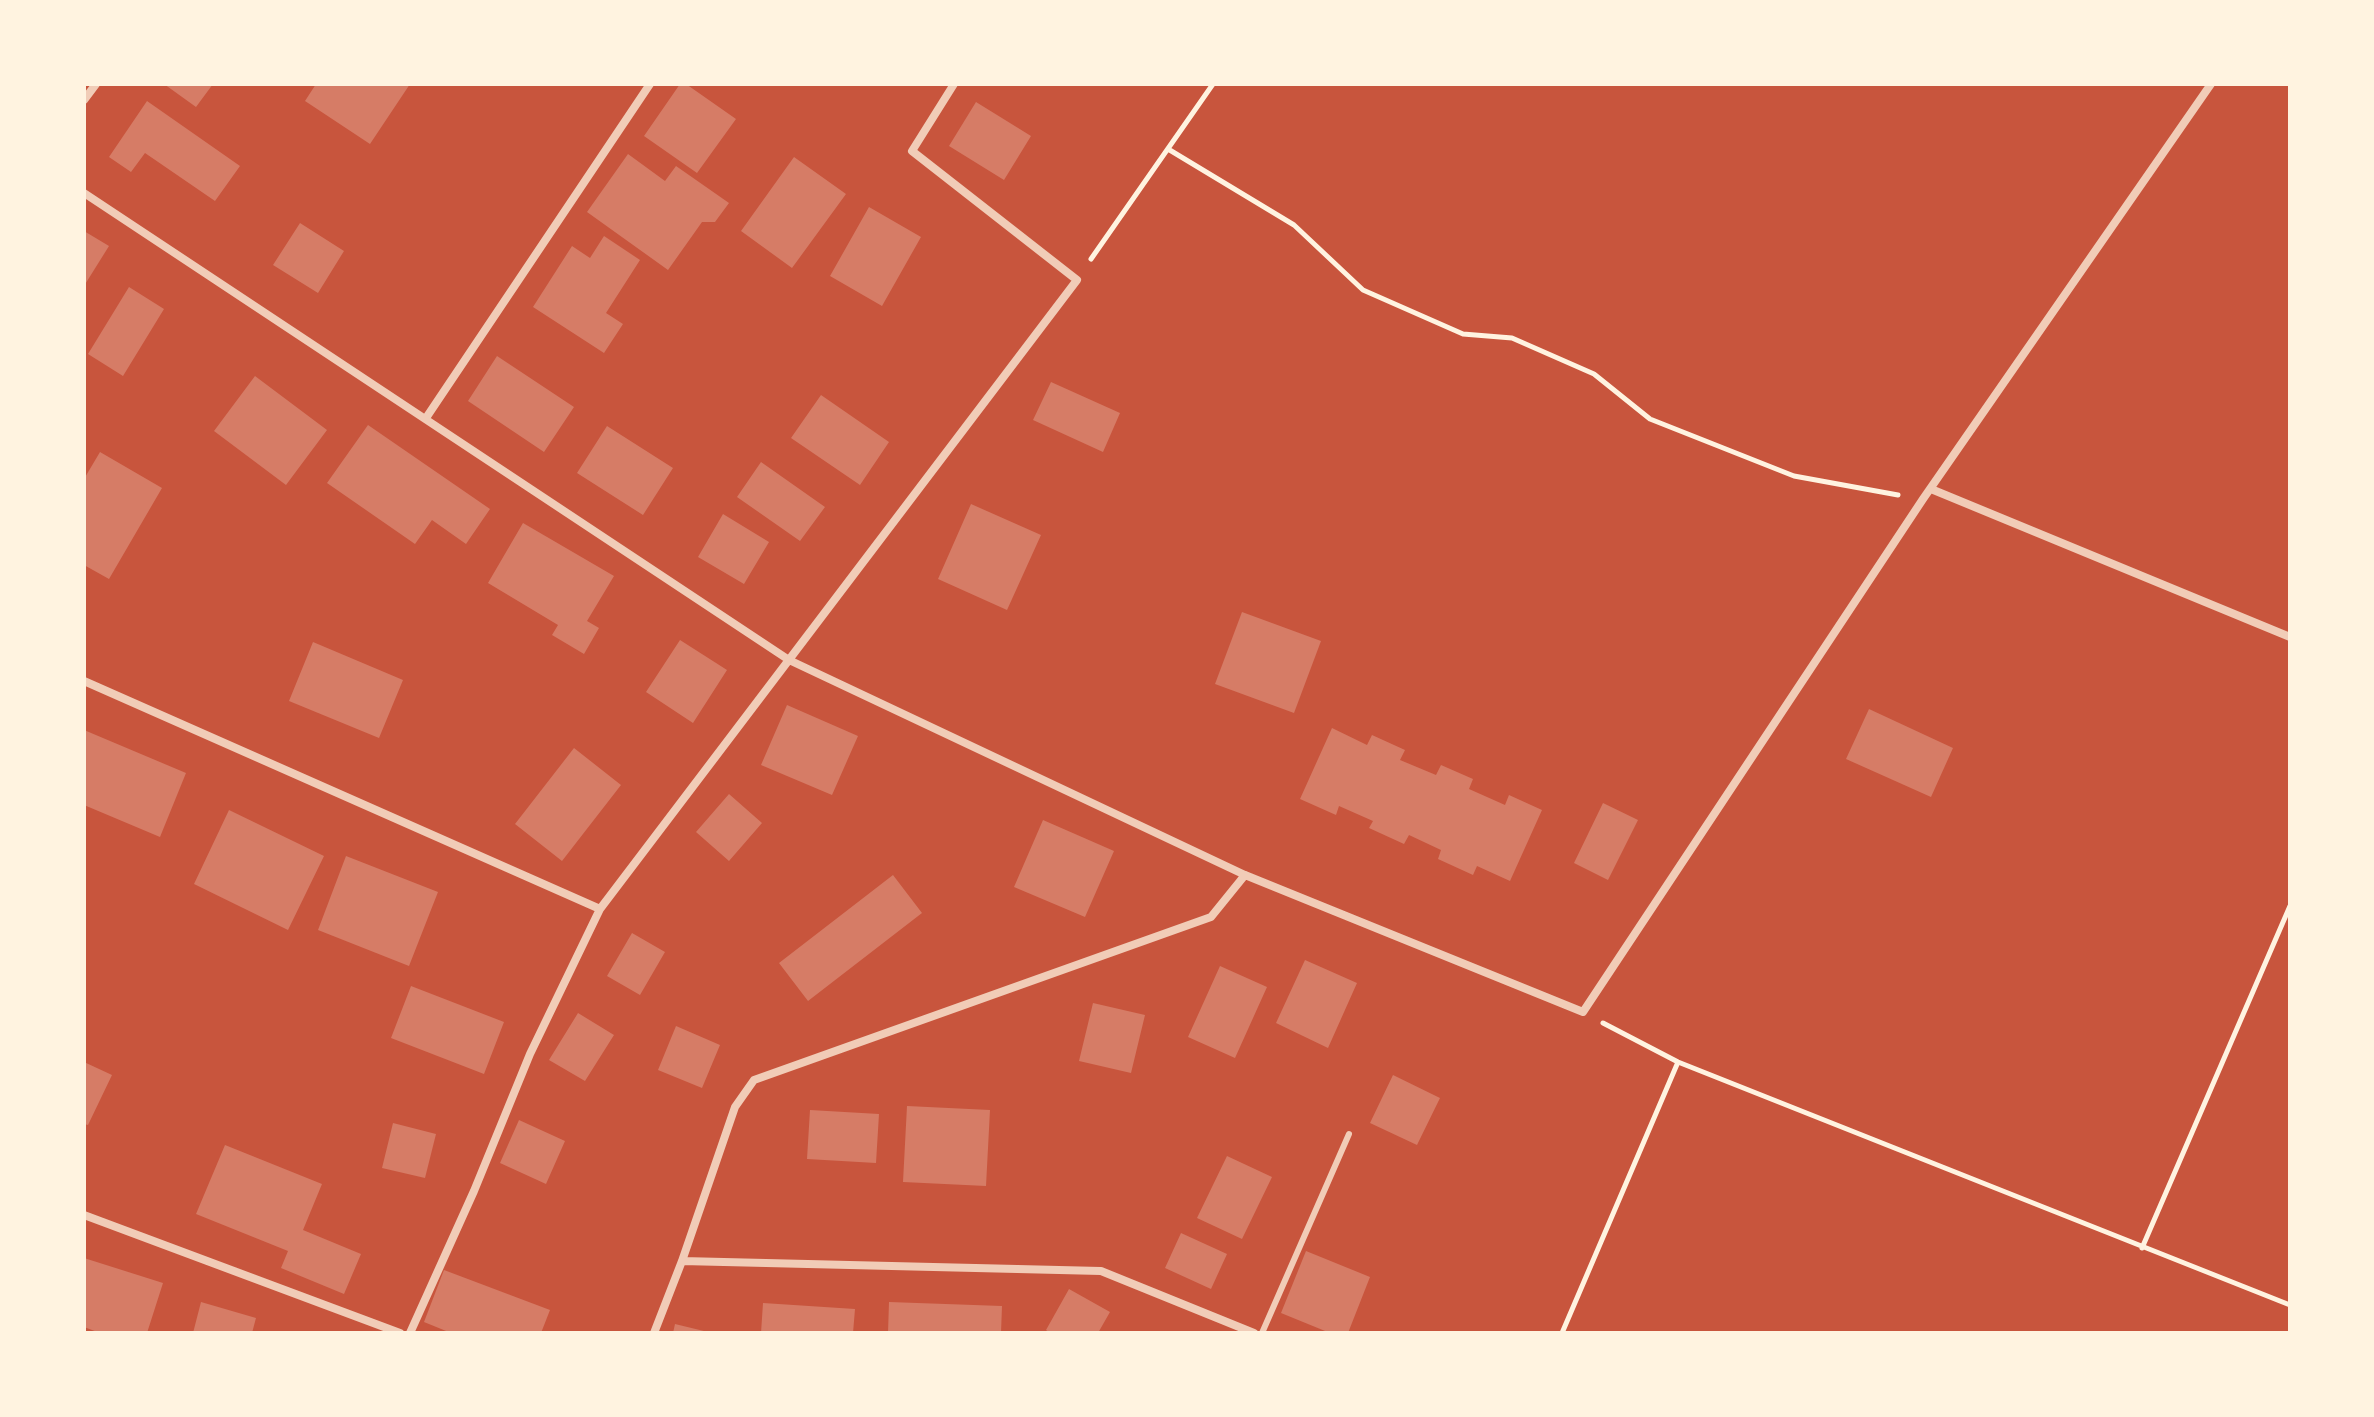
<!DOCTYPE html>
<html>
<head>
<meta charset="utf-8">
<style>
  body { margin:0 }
  #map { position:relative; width:2374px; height:1417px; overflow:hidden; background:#c8553d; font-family:"Fira Sans",sans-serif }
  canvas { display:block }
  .frame { position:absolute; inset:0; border:86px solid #fff3e0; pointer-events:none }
</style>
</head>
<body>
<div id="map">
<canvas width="2374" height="1417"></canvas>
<div class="frame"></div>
</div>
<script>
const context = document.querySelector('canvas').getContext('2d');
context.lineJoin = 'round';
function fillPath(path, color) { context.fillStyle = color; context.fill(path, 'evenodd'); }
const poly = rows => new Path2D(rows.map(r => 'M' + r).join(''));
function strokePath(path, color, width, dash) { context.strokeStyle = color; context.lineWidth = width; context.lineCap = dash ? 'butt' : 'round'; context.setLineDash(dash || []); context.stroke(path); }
const building = poly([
  [164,84,213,84,196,107],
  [316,84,410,84,370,144,305,101],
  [680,84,686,84,736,119,697,173,644,136],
  [147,101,240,166,215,201,145,153,131,172,109,157],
  [976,102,1031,136,1004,180,949,146],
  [628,154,665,181,676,166,729,203,715,222,702,222,668,270,587,212],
  [794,157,846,194,792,268,741,231],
  [869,207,921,237,882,306,830,276],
  [300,223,344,251,318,293,273,265],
  [84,231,109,246,84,286],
  [604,236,640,260,606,313,623,324,604,353,533,307,572,246,590,258],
  [129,287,164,309,123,376,88,354],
  [497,356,574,407,544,452,468,401],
  [255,376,327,430,286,485,214,431],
  [1051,382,1120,413,1103,452,1033,420],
  [821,395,889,442,860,485,791,438],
  [368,425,490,509,466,544,432,520,415,544,327,483],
  [607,426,673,468,643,515,577,473],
  [100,452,162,488,109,579,84,565,84,479],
  [761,462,825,507,800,541,737,497],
  [971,504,1041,535,1007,610,938,579],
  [723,514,769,542,744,584,698,557],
  [523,523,614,576,587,621,599,628,584,654,552,635,558,625,488,583],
  [1242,612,1321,641,1294,713,1215,684],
  [680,640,727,670,693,723,646,692],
  [313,642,403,680,379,738,289,701],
  [787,705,858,736,832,795,761,765],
  [1869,709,1953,748,1931,797,1846,759],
  [1332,728,1367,745,1372,735,1405,750,1400,760,1436,775,1441,765,1473,779,1469,789,1505,805,1509,795,1542,810,1510,881,1477,866,1473,875,1438,859,1441,850,1409,835,1404,844,1369,828,1373,821,1339,806,1336,815,1300,799],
  [84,730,186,773,160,837,84,805],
  [574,748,621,785,562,861,515,824],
  [729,794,762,823,729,861,696,832],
  [1603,803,1638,820,1608,880,1574,863],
  [229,810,324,856,288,930,194,884],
  [1043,820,1114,851,1085,917,1014,887],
  [346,856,438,892,409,966,318,930],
  [893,875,922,913,808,1001,779,963],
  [632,933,665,952,640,995,607,976],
  [1305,960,1357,983,1328,1048,1276,1023],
  [1220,966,1267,987,1235,1058,1188,1037],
  [411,986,504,1022,484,1074,391,1038],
  [1093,1003,1145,1015,1131,1073,1079,1061],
  [578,1013,614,1035,585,1081,549,1060],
  [676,1026,720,1045,702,1088,658,1070],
  [84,1062,112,1075,88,1125,84,1124],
  [1393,1075,1440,1098,1417,1145,1370,1123],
  [907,1106,990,1110,986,1186,903,1182],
  [810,1110,879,1114,876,1163,807,1159],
  [519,1120,565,1141,546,1184,500,1163],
  [393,1123,436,1134,425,1178,382,1168],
  [225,1145,322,1184,303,1230,361,1254,344,1294,281,1268,288,1251,196,1214],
  [1227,1156,1272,1177,1242,1239,1197,1218],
  [1181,1233,1227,1254,1211,1289,1165,1268],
  [1306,1251,1370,1277,1348,1333,1330,1333,1281,1313],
  [84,1258,163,1283,147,1333,100,1333,84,1327],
  [444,1270,550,1310,541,1333,451,1333,424,1322],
  [1069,1289,1110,1312,1098,1333,1050,1333,1046,1330],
  [201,1302,256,1318,252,1333,193,1333],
  [889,1302,1002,1306,1001,1333,888,1333],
  [763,1303,855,1309,853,1333,761,1333],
  [675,1324,708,1332,708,1333,673,1333]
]);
const path = poly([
  [1168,149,1294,225,1363,290,1463,334,1512,338,1594,374,1650,419,1794,476,1898,495],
  [1091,259,1213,84],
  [1603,1023,1678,1062,2290,1305],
  [2142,1248,2290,906],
  [1562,1333,1678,1062]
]);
const service = poly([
  [1262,1333,1349,1134]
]);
const minor = poly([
  [84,100,96,84],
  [84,193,789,660,1245,875,1583,1012,1923,499,2211,84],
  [426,418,650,84],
  [1931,489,2290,637],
  [84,681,600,909],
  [84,1215,400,1333],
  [682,1261,1101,1271,1254,1333],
  [410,1333,474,1191,530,1054,600,909,1077,280,912,151,954,84],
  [654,1333,682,1261,735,1107,754,1080,1211,917,1245,875]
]);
fillPath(building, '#d67c66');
strokePath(path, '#fff3e0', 5);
strokePath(service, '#f1ccb7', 6);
strokePath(minor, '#f1ccb7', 8);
</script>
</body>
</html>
